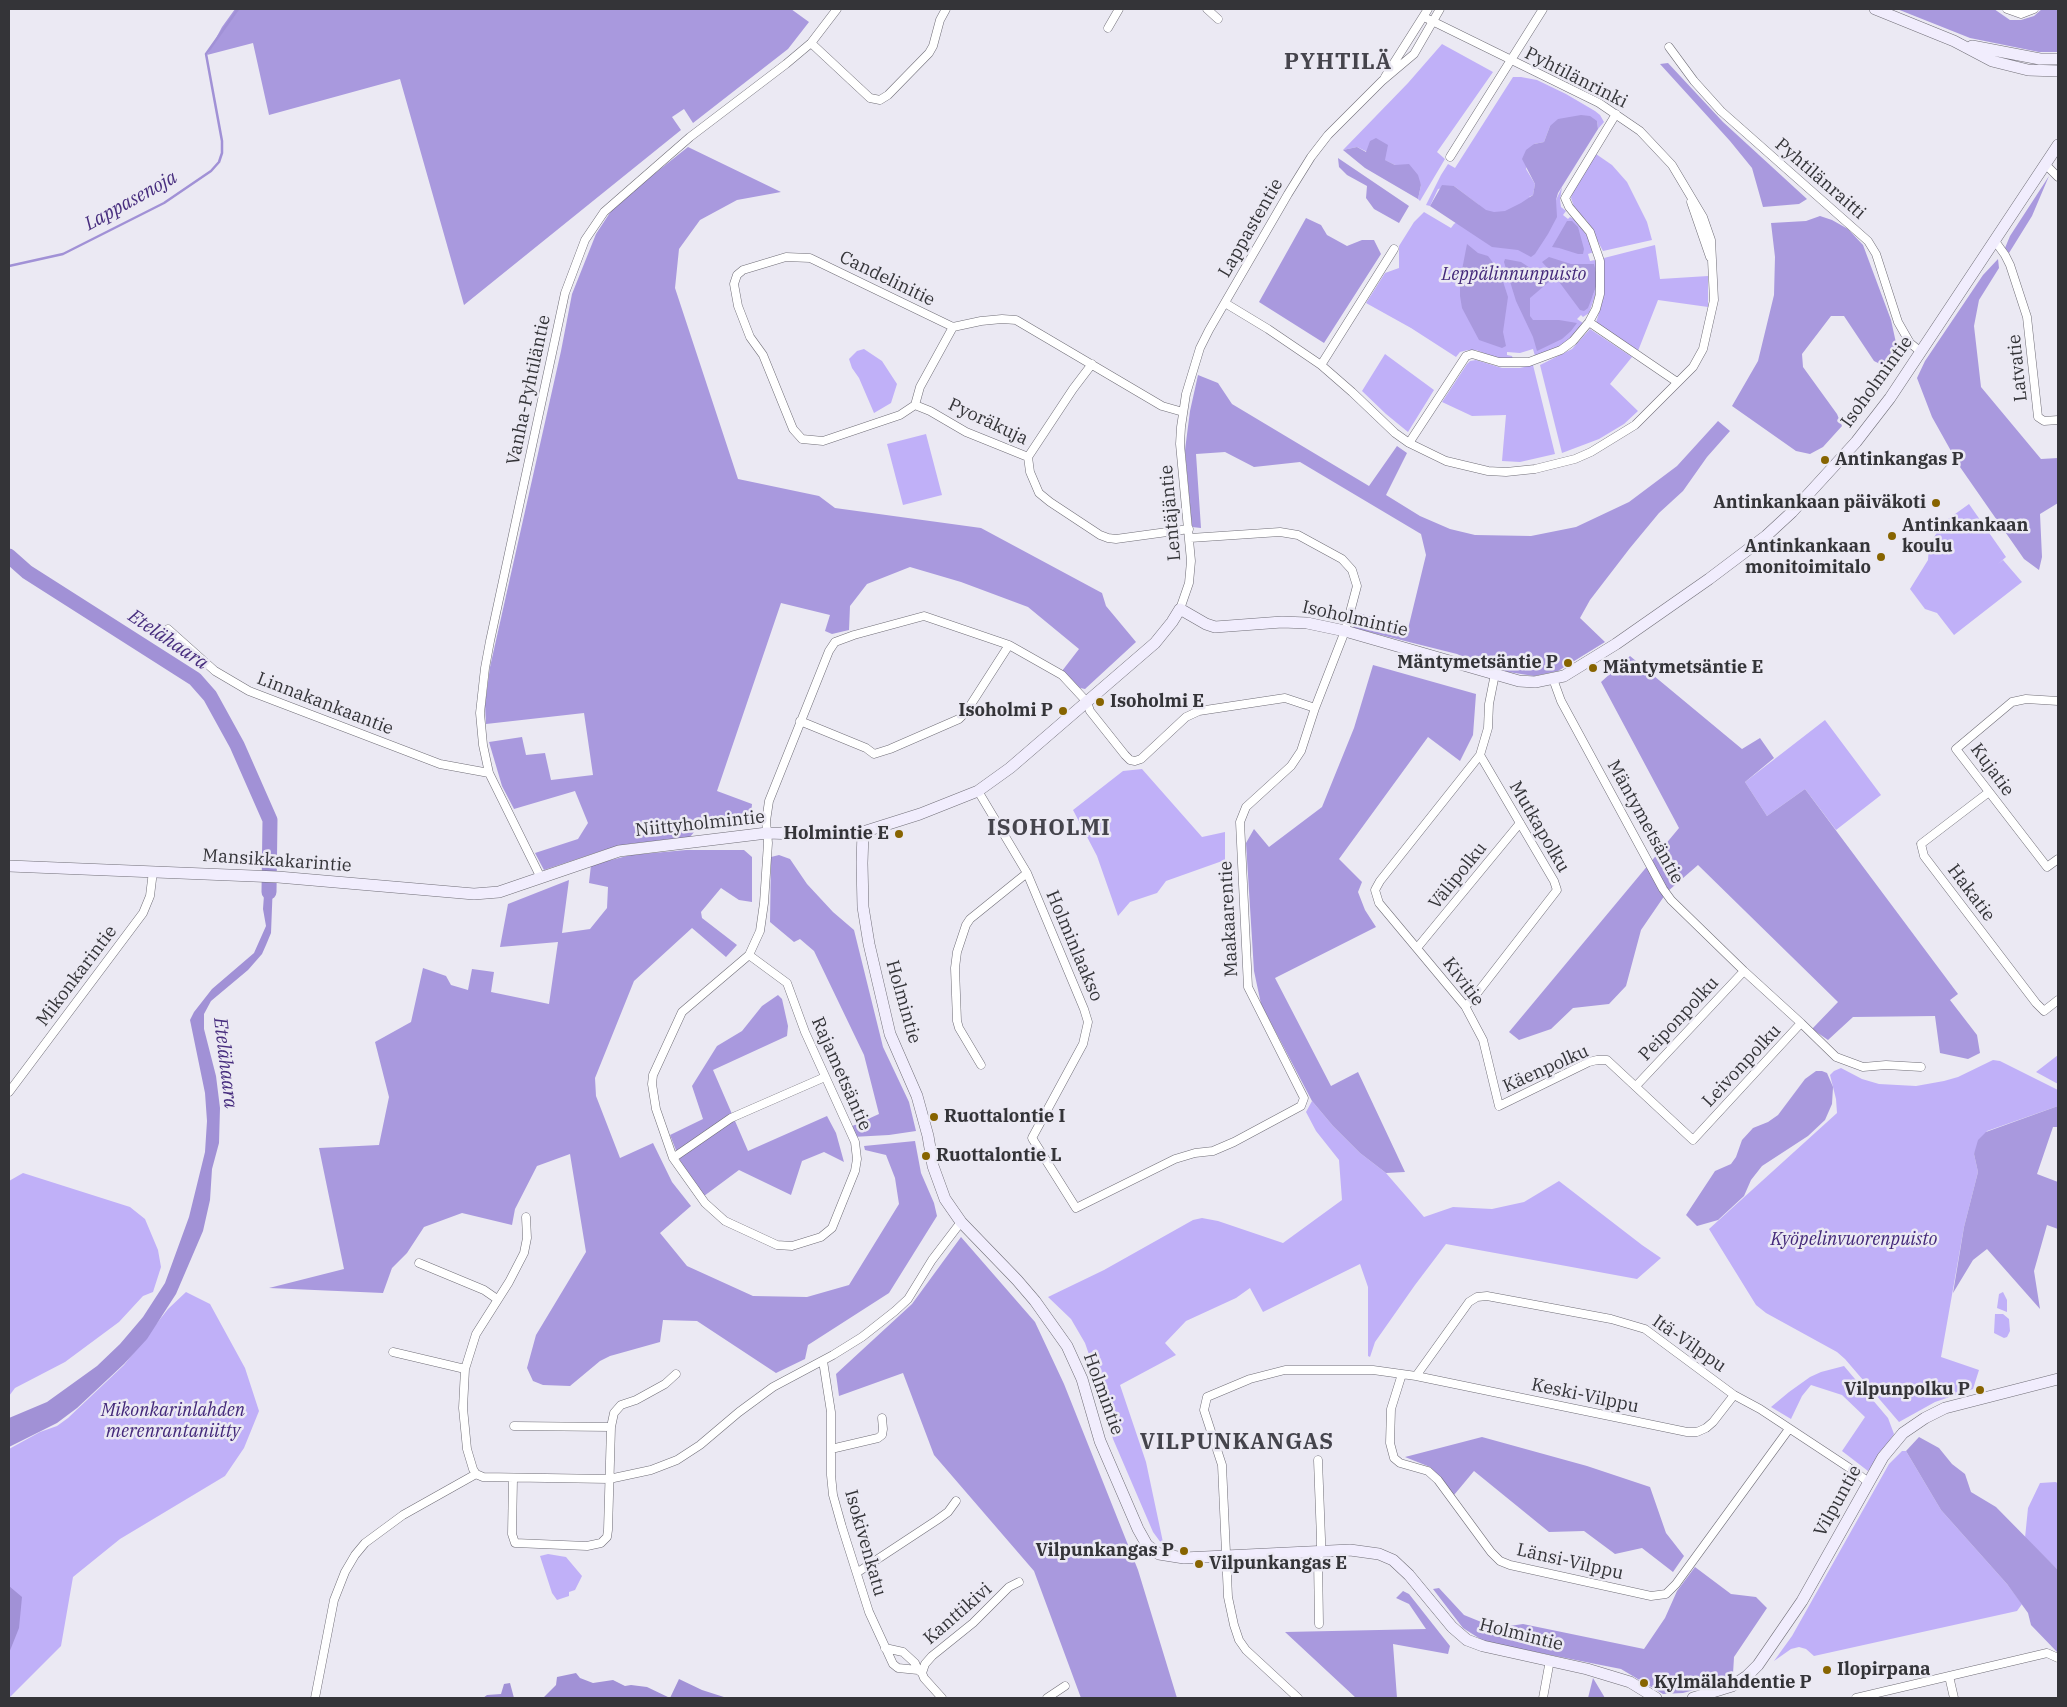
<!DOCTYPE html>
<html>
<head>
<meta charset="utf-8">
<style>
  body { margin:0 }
  #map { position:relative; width:2067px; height:1707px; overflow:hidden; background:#ebe9f3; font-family:"IBM Plex Serif",serif }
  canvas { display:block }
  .frame { position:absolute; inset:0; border:10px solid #343438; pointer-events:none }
</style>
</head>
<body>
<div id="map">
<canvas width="2067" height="1707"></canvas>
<div class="frame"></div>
</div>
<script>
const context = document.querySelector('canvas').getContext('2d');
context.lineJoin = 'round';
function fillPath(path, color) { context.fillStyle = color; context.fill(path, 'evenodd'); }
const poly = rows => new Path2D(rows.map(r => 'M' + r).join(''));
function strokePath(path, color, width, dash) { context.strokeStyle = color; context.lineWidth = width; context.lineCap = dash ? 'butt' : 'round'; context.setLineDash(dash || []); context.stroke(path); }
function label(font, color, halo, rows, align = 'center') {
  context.font = font + ' "IBM Plex Serif",serif'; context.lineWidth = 5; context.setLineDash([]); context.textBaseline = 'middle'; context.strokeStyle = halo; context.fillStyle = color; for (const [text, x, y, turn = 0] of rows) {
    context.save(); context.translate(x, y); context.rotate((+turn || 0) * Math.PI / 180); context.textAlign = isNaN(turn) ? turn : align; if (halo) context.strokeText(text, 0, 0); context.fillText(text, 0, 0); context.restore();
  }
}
const green = poly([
  [1442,44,1493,72,1437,152,1445,159,1420,201,1418,199,1421,185,1409,165,1395,165,1357,147,1343,150,1408,83],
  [1513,77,1521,77,1537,80,1566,94,1595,111,1600,115,1604,122,1598,129,1597,121,1550,126,1544,142,1534,144,1526,169,1535,184,1533,195,1529,197,1556,209,1556,200,1562,187,1560,200,1561,207,1566,211,1563,215,1568,219,1570,217,1574,219,1583,230,1589,239,1594,252,1588,254,1590,261,1595,260,1597,266,1597,276,1595,269,1592,297,1596,287,1595,296,1589,313,1583,317,1581,315,1577,319,1583,323,1578,331,1565,344,1545,353,1535,356,1533,349,1520,353,1507,352,1507,355,1512,356,1513,359,1496,358,1476,350,1468,350,1460,352,1456,357,1411,328,1366,303,1385,273,1399,268,1399,246,1414,222,1424,212,1451,228,1454,224,1479,205,1454,186,1438,189,1430,206,1426,205,1441,175,1448,164,1455,168],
  [1596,154,1612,165,1627,182,1647,222,1652,240,1603,251,1587,221,1575,210,1571,198,1572,192],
  [1655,245,1660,279,1708,276,1708,307,1658,300,1638,351,1596,323,1604,295,1604,258],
  [1590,329,1632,357,1610,384,1638,411,1624,424,1599,439,1562,453,1540,365,1572,349],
  [864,349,882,361,897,384,891,403,874,413,859,378,852,368,849,359,857,351],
  [1385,354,1434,390,1408,432,1386,414,1362,391],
  [1476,360,1502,368,1520,368,1533,365,1555,454,1520,462,1502,461,1506,415,1472,416,1442,402,1467,364,1470,361],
  [926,434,942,495,903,505,887,444],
  [1969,504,2006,557,1998,564,2003,560,2022,582,1954,635,1937,613,1925,609,1910,589,1928,560,1929,546,1934,537,1944,522],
  [1825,720,1881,795,1836,830,1805,789,1767,816,1745,782],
  [1142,769,1202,837,1225,832,1225,860,1166,881,1157,893,1130,902,1118,916,1097,856,1073,810,1123,771],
  [2058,1055,2058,1084,2036,1072],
  [1993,1060,2000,1061,2058,1090,2058,1106,1987,1131,1974,1154,1978,1172,1964,1227,1941,1357,1979,1370,1973,1389,1935,1402,1899,1422,1845,1359,1837,1352,1766,1313,1756,1305,1709,1229,1837,1113,1836,1099,1830,1075,1834,1071,1841,1068,1862,1079,1879,1084,1916,1086,1944,1081,1958,1077],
  [1312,1101,1333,1126,1360,1153,1386,1173,1424,1217,1453,1207,1492,1209,1524,1202,1559,1181,1642,1245,1661,1258,1637,1279,1446,1244,1415,1285,1375,1342,1370,1357,1368,1356,1368,1287,1360,1264,1263,1312,1250,1288,1236,1298,1186,1321,1165,1343,1176,1355,1120,1385,1146,1462,1164,1547,1153,1532,1113,1439,1093,1366,1085,1343,1071,1319,1048,1297,1104,1270,1193,1220,1202,1218,1218,1221,1283,1243,1342,1200,1339,1160,1316,1131,1306,1112],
  [23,1173,130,1207,145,1219,158,1250,161,1267,153,1292,143,1296,119,1322,65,1362,15,1388,9,1396,9,1181],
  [186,1292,210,1304,245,1368,259,1411,244,1448,225,1476,120,1539,73,1577,61,1646,9,1698,9,1449,40,1432,57,1426,68,1418,124,1365,168,1309],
  [2003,1292,2007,1300,2007,1312,1997,1308,1999,1294],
  [1995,1314,2003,1314,2009,1319,2010,1331,2007,1337,2004,1338,1994,1333],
  [1844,1366,1888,1418,1894,1434,1868,1471,1842,1451,1865,1417,1842,1395,1811,1385,1802,1396,1791,1419,1771,1407,1789,1392,1810,1377,1821,1372],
  [1902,1451,1906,1451,1941,1510,2007,1584,2022,1604,2017,1611,1814,1656,1806,1649,1799,1647,1791,1649,1774,1661,1792,1636,1889,1464],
  [2056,1482,2058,1484,2058,1570,2025,1538,2028,1508,2040,1483],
  [548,1554,566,1557,582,1576,575,1590,569,1592,569,1596,557,1600,552,1593,540,1556]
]);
const forest = poly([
  [235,9,791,9,809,22,788,49,693,123,684,109,672,117,681,130,464,305,400,79,269,115,253,43,207,55,222,27],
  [1897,9,1994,9,2010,20,2021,20,2034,16,2042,9,2058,9,2058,52,2039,52,1970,38],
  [1668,63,1723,122,1807,199,1799,204,1763,207,1752,168,1730,141,1660,64],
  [1581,115,1590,116,1597,121,1598,129,1558,193,1556,200,1557,217,1548,234,1535,254,1531,257,1518,250,1492,247,1430,206,1442,185,1454,186,1486,210,1494,212,1505,211,1521,203,1533,195,1535,184,1522,159,1526,150,1534,144,1544,142,1550,126,1558,119],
  [1376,138,1388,145,1385,160,1395,165,1409,164,1418,175,1421,185,1418,199,1365,168,1343,150,1357,147,1366,152,1370,141],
  [688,147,781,192,737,200,700,220,679,249,675,288,738,479,819,496,835,508,981,528,1102,593,1106,606,1136,642,1085,689,1080,688,1062,671,1079,649,1028,607,961,582,910,567,867,584,850,606,849,630,832,634,825,631,830,615,781,603,717,791,752,804,750,825,699,826,690,837,629,844,604,850,544,870,535,853,578,839,588,823,575,791,514,809,502,786,489,742,522,737,526,755,545,753,551,780,593,775,584,713,486,724,485,705,490,667,561,351,572,294,596,234,615,205],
  [1338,158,1409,206,1399,223,1374,209,1366,198,1367,186,1347,175,1339,167],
  [2049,176,2032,216,2009,253,2005,248,2010,236],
  [1820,216,1832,220,1848,229,1863,245,1891,320,1898,352,1886,367,1874,361,1844,316,1831,316,1802,354,1803,367,1837,414,1842,426,1823,447,1810,454,1796,451,1732,406,1758,361,1774,295,1775,257,1771,223,1806,221],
  [1306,218,1321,225,1327,235,1347,246,1362,240,1374,240,1381,254,1324,343,1259,302],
  [1567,221,1572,221,1578,227,1584,249,1583,254,1578,254,1559,248,1552,247],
  [1467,244,1478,253,1488,256,1500,272,1508,297,1503,332,1506,346,1502,348,1479,340,1462,308,1460,296,1460,280],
  [1549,257,1571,264,1594,264,1597,276,1596,287,1588,308,1584,311,1580,310,1554,275,1542,262],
  [1505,259,1521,262,1550,281,1530,298,1530,316,1533,320,1559,320,1577,323,1571,331,1562,339,1537,351,1533,337,1516,301,1504,262],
  [1998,259,1999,268,1979,300,1974,326,1981,387,2041,459,2058,458,2058,503,2040,514,2042,557,2039,570,2024,559,1960,467,1932,417,1917,378,1925,361,1983,275],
  [1198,375,1218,383,1232,404,1369,486,1397,446,1407,453,1386,495,1420,516,1450,529,1475,535,1531,536,1576,527,1629,502,1677,466,1718,421,1730,431,1707,457,1683,491,1659,513,1630,548,1590,600,1580,618,1605,642,1558,671,1534,676,1489,669,1457,654,1353,628,1359,613,1408,629,1426,555,1421,534,1300,462,1254,467,1225,452,1196,454,1201,528,1192,527,1185,450,1190,411],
  [1630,656,1742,749,1760,738,1774,758,1745,782,1767,816,1805,789,1958,994,1950,1000,1977,1035,1980,1053,1968,1059,1940,1053,1935,1016,1853,1017,1828,1040,1812,1029,1838,1002,1698,865,1667,892,1641,930,1626,986,1609,1004,1573,1008,1551,1029,1519,1040,1509,1032,1679,828,1601,682],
  [1373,665,1476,694,1473,735,1460,761,1428,737,1339,859,1362,882,1358,892,1365,910,1376,927,1275,978,1331,1086,1358,1072,1405,1172,1386,1173,1360,1153,1333,1126,1312,1101,1261,1004,1254,971,1246,843,1254,829,1269,847,1322,807,1354,728],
  [686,850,744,850,752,857,752,902,739,900,721,888,701,912,702,918,737,945,726,957,692,928,634,981,595,1078,596,1096,620,1158,653,1143,672,1182,691,1206,660,1233,687,1266,753,1296,807,1297,849,1285,899,1204,895,1178,886,1155,865,1150,864,1146,915,1141,921,1173,934,1203,937,1216,889,1293,808,1345,805,1359,776,1373,697,1321,663,1320,660,1342,610,1356,600,1361,570,1386,543,1385,533,1381,527,1368,536,1335,586,1252,570,1154,537,1166,515,1209,512,1225,462,1213,424,1227,407,1253,392,1268,383,1293,269,1288,344,1269,319,1148,379,1145,389,1097,375,1042,411,1022,423,968,446,976,451,985,468,990,472,969,494,972,491,992,549,1004,558,942,500,947,508,904,569,880,562,933,590,929,607,908,608,887,589,883,591,865,631,855],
  [779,855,790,859,807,884,833,912,854,930,883,1047,909,1102,916,1131,889,1135,852,1137,848,1128,879,1114,864,1055,814,951,800,939,794,942,770,922,771,857],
  [778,995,782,999,788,1026,787,1036,713,1070,748,1151,827,1116,836,1133,844,1162,824,1152,802,1161,791,1195,739,1170,704,1196,681,1163,670,1135,703,1119,692,1086,717,1046,742,1031,762,1006],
  [1816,1071,1822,1071,1827,1073,1833,1087,1832,1104,1825,1120,1808,1136,1762,1166,1751,1180,1744,1196,1718,1220,1697,1226,1686,1215,1715,1171,1731,1164,1736,1157,1742,1140,1753,1128,1768,1122,1778,1115,1805,1079],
  [2058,1106,2058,1127,2053,1127,2037,1174,2058,1182,2058,1229,2047,1225,2034,1271,2040,1309,1987,1249,1973,1260,1953,1293,1964,1227,1978,1172,1974,1154,1978,1140,1986,1132],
  [961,1237,1035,1322,1064,1384,1138,1570,1177,1698,1081,1698,1034,1571,934,1455,903,1373,839,1396,836,1374,912,1304],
  [1482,1437,1587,1466,1650,1487,1666,1533,1684,1556,1673,1572,1642,1548,1615,1554,1584,1531,1549,1532,1474,1471,1454,1495,1430,1467,1405,1457],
  [1919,1437,1939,1448,1952,1464,1965,1474,1971,1492,1996,1507,2058,1570,2058,1653,2031,1625,2028,1613,2007,1584,1941,1510,1906,1451],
  [1695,1567,1731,1594,1756,1597,1767,1608,1734,1657,1733,1674,1712,1685,1683,1693,1663,1694,1621,1669,1485,1642,1463,1628,1433,1589,1439,1588,1464,1615,1496,1628,1523,1624,1644,1649,1665,1618,1677,1591],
  [1403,1591,1409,1594,1450,1646,1448,1654,1393,1644,1397,1698,1356,1698,1285,1632,1426,1629,1409,1604,1396,1598],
  [1593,1678,1605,1698,1588,1698]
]);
const water = poly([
  [265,881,273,882,271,933,266,945,262,954,248,970,211,1001,204,1014,204,1029,216,1076,220,1108,219,1143,212,1169,210,1200,203,1231,176,1294,147,1339,124,1364,77,1408,57,1423,9,1447,9,1418,47,1402,97,1366,120,1344,143,1317,165,1283,189,1217,205,1152,207,1121,205,1093,190,1020,194,1012,212,989,254,953,266,926,263,909],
  [9,1586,22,1597,19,1628,9,1653],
  [576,1673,580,1678,593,1683,613,1680,625,1686,631,1685,647,1687,670,1698,679,1679,702,1690,727,1698,543,1698,556,1685,557,1677],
  [510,1683,514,1698,483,1698,487,1695,501,1694,504,1684]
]);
const stream = poly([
  [9,266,63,254,164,203,211,171,219,162,222,153,222,141,206,54,238,9]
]);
const river = poly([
  [9,556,27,572,195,679,210,696,237,745,270,820,269,892]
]);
const street = poly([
  [1207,9,1218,19],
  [2007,9,2021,14,2034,9],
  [1108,28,1119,9],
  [811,43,870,98,880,100,888,95,929,53,933,46,940,20,946,9],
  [1669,47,1694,81,1721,111,1868,241,1876,254,1898,322,1910,343,1921,352],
  [1385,77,1428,9],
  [1450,157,1543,9],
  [2046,165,2058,177],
  [1691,202,1710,257],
  [1995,241,2005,255,2010,265,2027,317,2038,417,2044,421,2058,420],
  [1225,303,1268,329,1321,365,1352,392,1395,433,1409,443,1446,461,1488,471,1506,472,1535,469,1575,459,1591,452,1635,425,1693,367,1703,349,1714,300,1711,240,1703,217,1672,165,1640,131,1599,103,1424,17],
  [1589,322,1677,382],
  [1321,365,1394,249],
  [915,405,920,387,953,327],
  [1409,443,1466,356,1472,354,1499,362,1529,362,1561,350,1573,341,1589,322,1596,309,1600,294,1600,261,1590,232,1569,207,1565,198,1616,114],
  [1028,457,966,432,930,411,915,405,900,415,823,441,802,439,793,429,763,355,750,337,738,306,734,284,737,275,743,270,786,257,810,258,953,327,981,321,1002,319,1016,320,1162,406,1183,412],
  [1028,457,1030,472,1039,493,1050,502,1100,535,1108,538,1116,539,1189,529],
  [1028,457,1073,389,1092,364],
  [1180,609,1189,583,1191,561,1180,444,1181,427,1186,394,1200,348,1209,330,1288,194,1311,157,1328,135,1382,81,1414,54,1440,9],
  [168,629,215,671,249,691,440,764,489,773],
  [1495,674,1489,704,1488,728,1480,755,1380,881,1375,890,1379,903,1465,1006,1483,1040,1499,1106,1589,1062,1597,1060,1607,1060,1693,1140,1801,1023,1836,1057,1863,1067,1886,1065,1921,1067],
  [1553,679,1561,701,1663,889,1671,900,1744,971,1801,1023],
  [2058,701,2026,699,2012,702,1956,749,2047,867,2058,859],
  [800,721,866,748,874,754,890,749,959,719,966,712,1009,645],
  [978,791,1027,873,1084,1009,1088,1022,1083,1044,1032,1138,1076,1208,1175,1159,1195,1153,1213,1151,1234,1142,1301,1106,1304,1098,1248,987,1240,822,1246,807,1291,766,1301,751,1315,708,1345,631,1357,586,1352,570,1342,559,1298,535,1280,532,1190,538],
  [1989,792,1921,844,1924,856,2036,1003,2044,1011,2058,1000],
  [541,878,489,773,483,745,480,713,485,668,490,641,565,293,585,240,604,212,690,137,786,64,811,43,837,9],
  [1417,948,1520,823],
  [749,955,787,983,805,1032,855,1142,857,1159,855,1171,832,1228,821,1237,792,1246,777,1245,725,1221,705,1203,673,1158,656,1109,652,1084,653,1075,682,1012,749,955,760,931,764,903,768,843,766,821,769,801,829,651,835,642,854,635,924,616,1009,645,1062,675,1087,702,1090,711,1125,755,1130,760,1135,761,1141,759,1186,717,1199,711,1285,698,1315,708],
  [1465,1006,1471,1001,1557,890,1554,881,1480,755],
  [981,1065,959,1028,957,1021,955,968,957,952,966,925,970,919,1027,873],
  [1636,1086,1744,971],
  [9,1092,143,913,150,896,153,871],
  [673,1158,731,1118,825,1077],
  [526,1217,527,1238,524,1253,509,1282,476,1334,465,1369,463,1408,467,1449,473,1469,476,1474,483,1477,609,1479,651,1470,677,1460,700,1445,739,1412,773,1387,833,1355,862,1337,895,1311,908,1299,932,1260,961,1222],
  [419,1263,484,1290,497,1299],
  [393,1352,465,1369],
  [823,1361,831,1412,831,1475,833,1495,842,1527,869,1612,893,1664,898,1668,918,1670,922,1673,924,1678,942,1698],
  [1402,1374,1391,1409,1390,1443,1394,1458,1400,1463,1428,1471,1438,1480,1491,1552,1500,1561,1510,1565,1651,1596,1666,1594,1676,1584,1789,1429],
  [1416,1376,1469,1302,1477,1297,1487,1296,1611,1319,1645,1329,1734,1395,1760,1409,1854,1471,1868,1482],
  [514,1426,611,1427],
  [831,1449,878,1438,882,1435,883,1429,882,1418],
  [1318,1460,1321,1539,1321,1551,1318,1559,1319,1624],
  [513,1479,512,1534,515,1543,587,1546,601,1543,607,1537,608,1530,611,1427,614,1413,621,1405,636,1400,665,1384,676,1374],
  [858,1572,937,1520,948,1512,956,1501],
  [885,1648,903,1652,915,1663,918,1670],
  [922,1673,925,1664,932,1656,973,1623,1009,1587,1019,1582],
  [1949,1676,1954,1698],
  [315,1698,334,1600,345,1572,355,1555,365,1543,403,1515,476,1474],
  [1047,1698,1065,1686],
  [1298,1698,1246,1650,1239,1640,1234,1625,1228,1597,1222,1465,1204,1410,1207,1397,1250,1379,1285,1370,1373,1370,1416,1376,1687,1432,1697,1432,1706,1428,1713,1422,1734,1395],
  [1543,1698,1550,1660],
  [1856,1698,2047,1653,2058,1658]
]);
const secondary = poly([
  [1875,9,1954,41,1992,61,2028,70,2058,71],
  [1972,46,2040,59,2058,59],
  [863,832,862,863,863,907,869,944,890,1034,917,1096,928,1136,933,1166,945,1199,961,1222,1017,1280,1035,1301,1067,1346,1082,1379,1100,1441,1138,1529,1147,1545,1159,1554,1184,1558,1350,1550,1379,1554,1393,1560,1409,1575,1452,1627,1467,1640,1483,1646,1587,1669,1630,1682,1656,1698],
  [9,866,278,877,474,894,499,892,619,851,767,833,830,835,863,832,920,814,978,791,1010,768,1155,643,1172,622,1180,609,1206,624,1215,627,1282,622,1307,623,1345,631,1519,681,1535,682,1564,676,1616,644,1709,579,1766,536,1792,512,1856,442,1890,398,2058,145],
  [1693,1698,1732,1686,1747,1676,1758,1665,1802,1601,1883,1457,1903,1433,1925,1418,1945,1408,2058,1379]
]);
const markers = [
  [1825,460,5,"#876400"],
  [1936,503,5,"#876400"],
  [1892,536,5,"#876400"],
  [1881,557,5,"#876400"],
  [1568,663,5,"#876400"],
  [1593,668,5,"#876400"],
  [1100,702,5,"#876400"],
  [1063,711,5,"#876400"],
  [899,834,5,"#876400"],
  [934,1117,5,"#876400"],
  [926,1156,5,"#876400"],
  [1980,1390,5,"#876400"],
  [1184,1551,5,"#876400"],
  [1199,1564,5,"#876400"],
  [1827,1670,5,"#876400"],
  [1644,1683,5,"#876400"]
];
const streetNames = [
  ["Pyhtilänrinki",1576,78,27],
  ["Pyhtilänraitti",1820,179,41],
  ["Lappastentie",1251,228,-60],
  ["Candelinitie",887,279,26],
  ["Latvatie",2018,368,-96],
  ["Isoholmintie",1877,382,-54],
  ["Vanha-Pyhtiläntie",529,390,-78],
  ["Pyoräkuja",988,422,25],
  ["Lentäjäntie",1171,513,-95],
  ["Isoholmintie",1355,619,13],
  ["Linnakankaantie",325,704,21],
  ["Kujatie",1992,770,54],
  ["Mäntymetsäntie",1645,822,61],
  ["Niittyholmintie",700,824,-6],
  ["Mutkapolku",1539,827,60],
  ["Mansikkakarintie",277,861,4],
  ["Välipolku",1458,876,-51],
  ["Hakatie",1971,893,53],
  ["Maakaarentie",1229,919,-93],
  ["Holminlaakso",1074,946,67],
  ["Mikonkarintie",77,976,-53],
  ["Kivitie",1463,982,53],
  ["Holmintie",903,1002,74],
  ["Peiponpolku",1679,1019,-47],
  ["Leivonpolku",1742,1066,-47],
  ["Käenpolku",1546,1069,-24],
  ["Rajametsäntie",841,1074,66],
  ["Itä-Vilppu",1689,1344,35],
  ["Holmintie",1103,1394,70],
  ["Keski-Vilppu",1585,1396,12],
  ["Vilpuntie",1838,1501,-61],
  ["Isokivenkatu",865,1543,74],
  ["Länsi-Vilppu",1570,1562,13],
  ["Kanttikivi",958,1614,-41],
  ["Holmintie",1521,1635,14]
];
const parkNames = [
  ["Leppälinnunpuisto",1514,275],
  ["Kyöpelinvuorenpuisto",1854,1240],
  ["Mikonkarinlahden",173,1411],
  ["merenrantaniitty",173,1432]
];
const poiNames = [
  ["Antinkangas P",1835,460],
  ["Antinkankaan päiväkoti",1926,503,"right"],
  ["Antinkankaan",1902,526],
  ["koulu",1902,547],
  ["Antinkankaan",1871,547,"right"],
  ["monitoimitalo",1871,568,"right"],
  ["Mäntymetsäntie P",1558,663,"right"],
  ["Mäntymetsäntie E",1603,668],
  ["Isoholmi E",1110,702],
  ["Isoholmi P",1053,711,"right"],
  ["Holmintie E",889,834,"right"],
  ["Ruottalontie I",944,1117],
  ["Ruottalontie L",936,1156],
  ["Vilpunpolku P",1970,1390,"right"],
  ["Vilpunkangas P",1174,1551,"right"],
  ["Vilpunkangas E",1209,1564],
  ["Ilopirpana",1837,1670],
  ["Kylmälahdentie P",1654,1683]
];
const waterNames = [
  ["Lappasenoja",131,201,-29],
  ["Etelähaara",168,640,34],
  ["Etelähaara",225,1063,83]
];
const districtNames = [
  ["PYHTILÄ",1338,63],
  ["ISOHOLMI",1049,829],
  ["VILPUNKANGAS",1237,1443]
];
fillPath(green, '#c0b0f8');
fillPath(forest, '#a999de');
fillPath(water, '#a191d6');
strokePath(stream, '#a191d6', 2.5);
strokePath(river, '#a191d6', 15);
strokePath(street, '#706e77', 9);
strokePath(secondary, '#706e77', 12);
strokePath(street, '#fff', 8);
strokePath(secondary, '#f1edfd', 11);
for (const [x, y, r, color] of markers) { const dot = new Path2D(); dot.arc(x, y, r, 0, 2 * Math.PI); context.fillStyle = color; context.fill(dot); strokePath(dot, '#ebe9f3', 2); }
label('18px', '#343438', '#ebe9f3', streetNames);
label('italic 18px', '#432879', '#ebe9f3', parkNames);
label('bold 18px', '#343438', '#ebe9f3', poiNames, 'left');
label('italic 19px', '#472d7e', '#ebe9f3', waterNames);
context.letterSpacing = '1px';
label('bold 22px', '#45444c', '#ebe9f3', districtNames);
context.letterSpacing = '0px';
</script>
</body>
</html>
